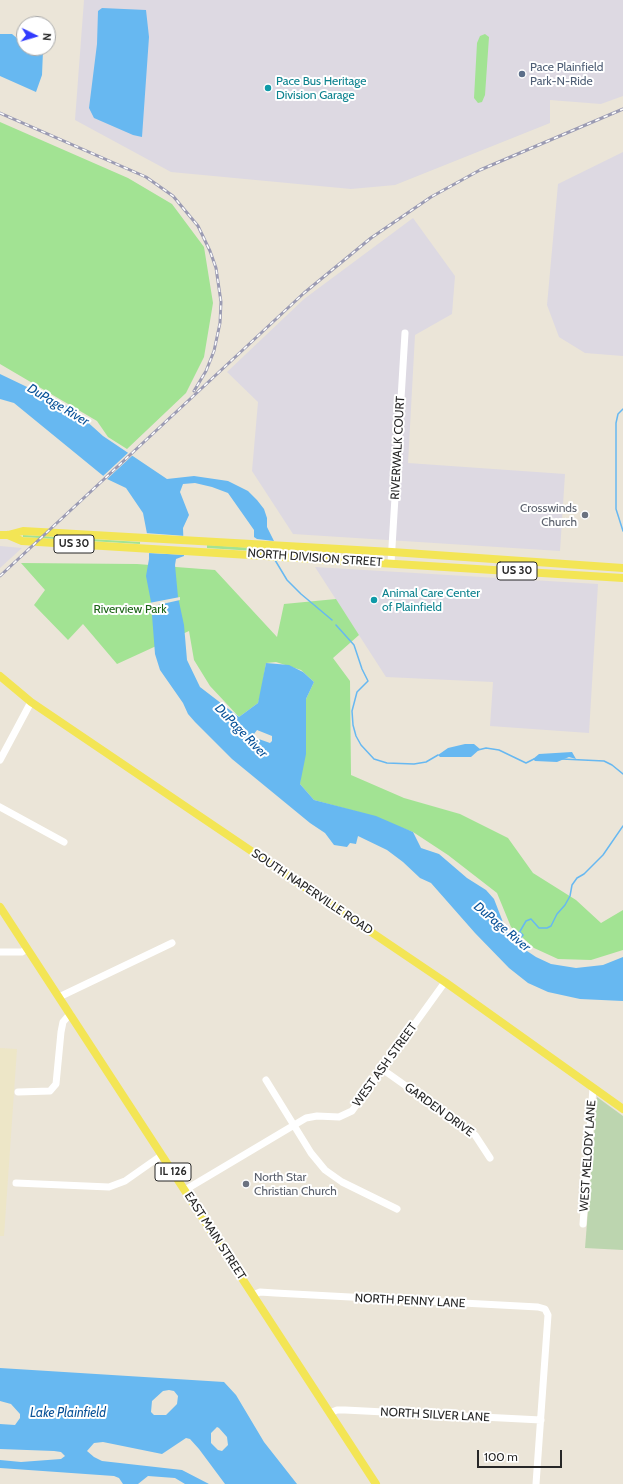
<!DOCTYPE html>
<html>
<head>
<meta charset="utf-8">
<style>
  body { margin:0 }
  #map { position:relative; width:623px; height:1484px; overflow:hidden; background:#ebe5d8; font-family:Cabin,sans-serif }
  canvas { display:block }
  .north { position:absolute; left:16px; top:16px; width:40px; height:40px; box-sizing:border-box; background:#fff; border:1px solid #a9a9a9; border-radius:50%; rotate:95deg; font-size:11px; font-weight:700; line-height:16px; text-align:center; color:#272727 }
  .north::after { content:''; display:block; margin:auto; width:14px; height:18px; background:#323bfe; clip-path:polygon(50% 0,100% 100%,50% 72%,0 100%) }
  .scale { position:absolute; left:477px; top:1450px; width:85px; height:18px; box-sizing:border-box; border:2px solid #272727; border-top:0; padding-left:5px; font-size:12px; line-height:14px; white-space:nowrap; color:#272727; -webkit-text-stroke:3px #fff; paint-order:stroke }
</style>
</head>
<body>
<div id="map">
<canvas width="623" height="1484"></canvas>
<div class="north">N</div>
<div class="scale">100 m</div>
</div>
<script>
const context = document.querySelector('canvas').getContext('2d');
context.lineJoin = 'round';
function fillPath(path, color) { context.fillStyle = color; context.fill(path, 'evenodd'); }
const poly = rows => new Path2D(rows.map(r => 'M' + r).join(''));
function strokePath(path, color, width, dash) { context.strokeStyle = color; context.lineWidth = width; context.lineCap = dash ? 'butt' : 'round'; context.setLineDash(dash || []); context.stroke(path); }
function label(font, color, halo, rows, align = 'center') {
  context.font = font + ' Cabin,sans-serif'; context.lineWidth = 4; context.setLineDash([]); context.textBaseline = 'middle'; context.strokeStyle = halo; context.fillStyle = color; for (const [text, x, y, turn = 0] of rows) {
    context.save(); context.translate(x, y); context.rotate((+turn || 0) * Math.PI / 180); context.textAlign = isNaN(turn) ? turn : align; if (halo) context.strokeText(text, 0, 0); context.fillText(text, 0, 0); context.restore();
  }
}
const industrial = poly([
  [84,0,623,0,623,96,601,104,550,100,550,123,395,185,351,189,171,172,75,120],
  [623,152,623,356,585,353,559,337,547,305,558,184],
  [413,218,455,276,452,314,415,335,408,463,565,474,560,551,293,534,252,471,258,402,227,372,304,299],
  [0,546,22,548,0,568],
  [315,567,598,584,589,733,490,726,493,682,386,677]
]);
const education = poly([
  [0,1048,17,1049,4,1236,0,1236]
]);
const green = poly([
  [485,34,489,37,485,95,482,102,478,103,474,98,477,43,480,36],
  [0,122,128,178,172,204,204,247,213,303,204,357,186,393,127,449,108,437,97,421,0,364],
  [23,535,140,542,140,544,23,537],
  [207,545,253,548,255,551,207,548],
  [21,563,137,564,215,570,277,637,284,604,336,599,359,635,333,658,350,681,351,775,404,798,460,814,508,838,533,873,576,900,601,923,623,910,623,950,591,960,558,959,534,948,511,927,497,893,448,855,413,832,365,814,314,800,300,784,306,699,314,682,301,670,276,662,266,663,261,693,258,703,239,717,210,686,194,660,189,631,117,664,83,624,68,640,34,605,45,590]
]);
const cemetery = poly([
  [597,1097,623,1116,623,1250,585,1248]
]);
const water = poly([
  [102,8,146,10,149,37,142,137,133,135,94,118,89,108,97,44,98,11],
  [0,34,12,34,24,44,24,48,43,51,42,75,36,92,0,76],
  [0,374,73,409,103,436,167,479,194,476,228,481,248,491,257,500,264,509,267,518,267,527,274,541,257,539,254,537,254,530,228,493,212,487,195,483,183,484,180,492,189,515,183,528,184,556,176,559,175,565,178,597,184,625,187,660,200,687,239,717,258,703,266,663,289,665,303,672,314,682,306,699,306,754,300,784,314,800,376,816,413,832,421,848,439,854,467,878,486,890,494,899,506,930,509,934,521,932,524,935,518,942,524,949,536,957,551,964,576,968,603,965,623,957,623,1001,580,999,548,992,528,983,509,968,475,933,431,883,420,878,403,862,387,850,358,836,356,844,350,843,347,847,334,845,325,833,310,823,232,759,195,722,188,714,183,703,160,670,155,654,151,602,146,576,149,559,149,544,143,513,126,488,107,479,14,403,0,399],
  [257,730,272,736,272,741,270,743,256,738,254,734],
  [465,744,474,744,480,749,471,757,440,757,438,755,448,748],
  [572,752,576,759,569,757,557,762,535,761,533,759,539,754],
  [0,1368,224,1382,236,1395,264,1442,297,1484,225,1484,199,1449,190,1439,186,1438,162,1454,103,1442,94,1443,87,1451,94,1457,102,1461,182,1470,209,1484,185,1484,175,1478,148,1476,138,1484,123,1484,119,1478,114,1476,0,1468,0,1460,21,1462,61,1459,65,1456,61,1452,54,1451,0,1449,0,1424,15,1425,20,1418,20,1414,11,1404,0,1401],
  [169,1390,174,1391,178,1396,177,1404,166,1415,154,1415,151,1412,152,1401,163,1391],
  [217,1427,219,1428,227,1437,228,1445,222,1451,218,1450,211,1443,211,1433]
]);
const pier = poly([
  [130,451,134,454,106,480,102,477],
  [145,533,186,536,186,555,147,553],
  [180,597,180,600,149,607,149,603]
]);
const stream = poly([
  [623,409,618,414,616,423,616,509,623,531],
  [275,560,287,580,301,594,332,620],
  [336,625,354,645,362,669,368,681,357,692,352,711,353,725,356,736,361,745,374,759,387,763,414,764,426,762,438,755],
  [478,750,486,748,499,750,526,763,534,759],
  [562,759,604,761,612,765,623,774],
  [519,933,526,921,531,919,539,928,547,928,551,926,557,914,565,905,570,896,572,885,577,878,584,874,603,855,623,826]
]);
const minor = poly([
  [391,563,405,333],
  [0,760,31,702],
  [0,807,64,842],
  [0,952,22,952,27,949],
  [59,997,172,943],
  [382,1069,475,1135,490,1158],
  [266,1080,311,1153,325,1170,342,1182,397,1209],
  [18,1092,50,1091,56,1084,61,1032,63,1022,70,1014],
  [16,1183,109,1187,125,1181,162,1155],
  [185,1190,306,1118,317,1116,339,1117,352,1111,445,982],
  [583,1224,593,1088],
  [253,1295,260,1292,275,1293,538,1307,545,1309,548,1315,536,1484],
  [330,1413,337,1410,345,1410,541,1420]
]);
const major = poly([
  [0,535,8,535,23,531,392,552,623,568],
  [8,535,22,541,623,578],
  [0,676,31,702,445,982,623,1109],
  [0,907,376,1484]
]);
const rail = poly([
  [0,113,146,177,173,196,198,226,210,251,216,268,221,302,220,323,214,351,206,371,194,391],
  [0,576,304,293,371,238,431,197,480,170,623,109]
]);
const markers = [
  [522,74,4,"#5c6f8a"],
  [268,88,4,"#0f9aa8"],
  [585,515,4,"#6b7280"],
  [374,600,4,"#0f9aa8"],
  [246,1184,4,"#6b7280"]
];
const shields = [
  [74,544,40],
  [517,571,40],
  [173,1172,36]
];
const shieldNames = [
  ["US 30",74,544],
  ["US 30",517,571],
  ["IL 126",173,1172]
];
const serviceNames = [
  ["Pace Plainfield",530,67],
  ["Park-N-Ride",530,81]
];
const cultureNames = [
  ["Pace Bus Heritage",276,81],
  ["Division Garage",276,95],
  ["Animal Care Center",382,593],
  ["of Plainfield",382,607]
];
const streetNames = [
  ["RIVERWALK COURT",398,448,-87],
  ["NORTH DIVISION STREET",315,558,4],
  ["SOUTH NAPERVILLE ROAD",312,892,34],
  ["WEST ASH STREET",385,1065,-54],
  ["GARDEN DRIVE",439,1110,36],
  ["WEST MELODY LANE",588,1156,-86],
  ["EAST MAIN STREET",215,1236,57],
  ["NORTH PENNY LANE",410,1301,3],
  ["NORTH SILVER LANE",435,1415,3]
];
const worshipNames = [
  ["Crosswinds",577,508],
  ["Church",577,522],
  ["North Star",254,1177,"left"],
  ["Christian Church",254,1191,"left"]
];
const parkNames = [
  ["Riverview Park",130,609]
];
const waterNames = [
  ["DuPage River",58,405,31],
  ["DuPage River",241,731,46],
  ["DuPage River",502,927,40],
  ["Lake Plainfield",68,1413]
];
fillPath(industrial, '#ddd9e2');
fillPath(education, '#ede6c7');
fillPath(green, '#a2e393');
fillPath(cemetery, '#bcd5af');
fillPath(water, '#67b8f1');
fillPath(pier, '#ebe5d8');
strokePath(stream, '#67b8f1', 1.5);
strokePath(minor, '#fff', 7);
strokePath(major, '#f3e555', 8);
strokePath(rail, '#9b9bb3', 3);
strokePath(rail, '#fff', 1.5, [4.5]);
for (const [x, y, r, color] of markers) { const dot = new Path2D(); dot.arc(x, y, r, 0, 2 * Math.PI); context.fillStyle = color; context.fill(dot); strokePath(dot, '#fff', 1.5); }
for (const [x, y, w] of shields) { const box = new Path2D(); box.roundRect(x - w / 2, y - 9, w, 18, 3); context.fillStyle = '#fff'; context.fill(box); strokePath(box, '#272727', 1); }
label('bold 11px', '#272727', null, shieldNames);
label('12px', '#4e5e75', '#fff', serviceNames, 'left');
label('12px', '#0d838f', '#fff', cultureNames, 'left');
label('12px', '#272727', '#fff', streetNames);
label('12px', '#5b616d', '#fff', worshipNames, 'right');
label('12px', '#1c6517', '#fff', parkNames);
label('italic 13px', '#0a5399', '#fff', waterNames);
</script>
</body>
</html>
